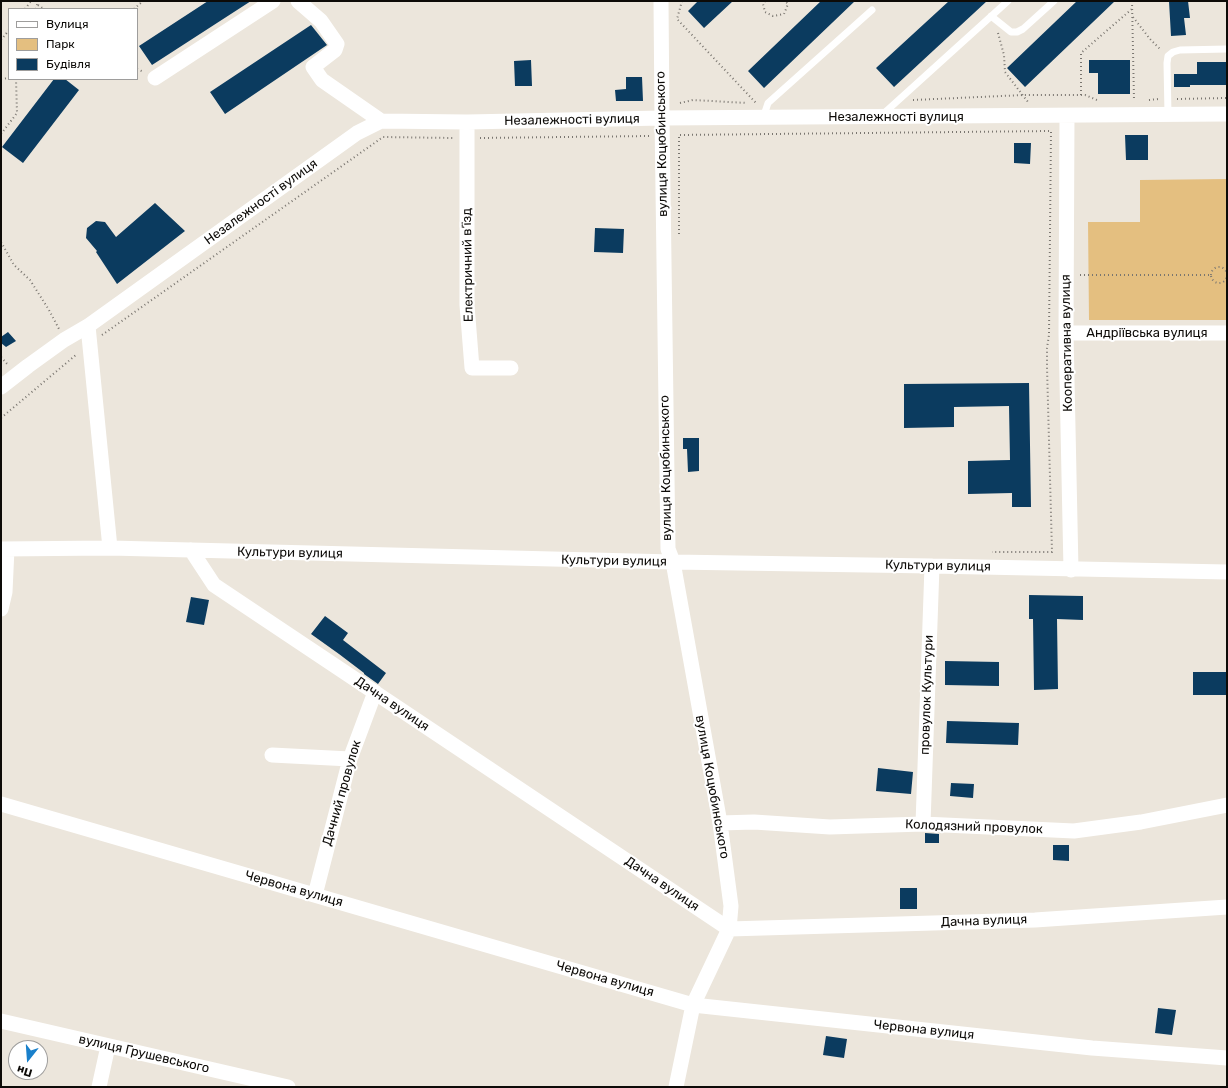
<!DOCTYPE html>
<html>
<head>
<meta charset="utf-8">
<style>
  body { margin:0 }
  #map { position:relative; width:1228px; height:1088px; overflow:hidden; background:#ece6dc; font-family:Rubik,sans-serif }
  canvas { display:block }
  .frame { position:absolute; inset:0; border:2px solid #0d0b08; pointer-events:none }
  .legend { position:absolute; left:8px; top:8px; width:130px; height:72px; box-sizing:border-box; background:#fff; border:1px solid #9e9d9c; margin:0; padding:5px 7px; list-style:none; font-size:12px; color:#0d0b08 }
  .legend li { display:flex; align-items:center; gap:8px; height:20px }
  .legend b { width:20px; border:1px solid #9e9d9c }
  .north { position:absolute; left:8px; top:1040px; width:40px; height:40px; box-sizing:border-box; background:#fff; border:1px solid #9e9d9c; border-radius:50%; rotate:197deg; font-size:11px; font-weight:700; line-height:16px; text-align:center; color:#0d0b08 }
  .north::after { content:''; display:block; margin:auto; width:14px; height:18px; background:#1980cb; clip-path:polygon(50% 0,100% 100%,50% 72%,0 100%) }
</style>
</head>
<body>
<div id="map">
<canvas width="1228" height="1088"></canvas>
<div class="frame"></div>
<ul class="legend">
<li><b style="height:5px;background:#fff"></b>Вулиця</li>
<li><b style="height:11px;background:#e4bf80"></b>Парк</li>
<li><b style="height:11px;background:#0b3b5f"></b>Будівля</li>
</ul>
<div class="north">Пн</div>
</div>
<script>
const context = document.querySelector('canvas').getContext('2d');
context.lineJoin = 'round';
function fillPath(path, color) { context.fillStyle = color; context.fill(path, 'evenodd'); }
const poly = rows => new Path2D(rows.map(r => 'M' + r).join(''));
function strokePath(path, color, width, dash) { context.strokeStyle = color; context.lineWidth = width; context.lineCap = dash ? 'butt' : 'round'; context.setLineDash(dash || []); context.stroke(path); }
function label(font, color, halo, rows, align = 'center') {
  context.font = font + ' Rubik,sans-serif'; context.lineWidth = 4; context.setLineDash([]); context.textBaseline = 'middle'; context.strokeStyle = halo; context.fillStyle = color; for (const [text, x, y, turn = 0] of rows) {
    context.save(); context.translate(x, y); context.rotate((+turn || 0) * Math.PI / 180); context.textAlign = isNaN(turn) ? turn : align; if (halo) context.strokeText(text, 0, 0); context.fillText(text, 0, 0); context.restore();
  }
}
const green = poly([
  [1227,179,1227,320,1089,320,1088,222,1140,222,1140,180]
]);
const building = poly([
  [208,1,251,1,152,65,139,46],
  [698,1,733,1,704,28,688,11],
  [821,1,855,1,764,88,748,71],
  [949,1,987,1,894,87,876,68],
  [1077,1,1115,1,1025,87,1007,68],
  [1169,1,1188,1,1190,18,1184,18,1186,35,1171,36],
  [311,25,327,45,225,114,210,92],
  [531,60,532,86,515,86,514,61],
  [1089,60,1130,60,1130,94,1098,94,1098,73,1089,73],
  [1197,62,1227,62,1227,85,1190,85,1190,87,1174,87,1174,74,1197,74],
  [626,77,642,77,643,101,616,101,615,90,626,89],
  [54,79,65,79,79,90,23,163,2,147],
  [1125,135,1148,135,1148,160,1126,160],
  [1014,143,1031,143,1030,164,1014,163],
  [155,203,185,231,117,284,96,252,97,251,86,238,87,228,96,221,105,222,116,237],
  [595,228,624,229,623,253,594,252],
  [8,332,16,341,6,347,1,343,1,337],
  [1029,383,1031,507,1012,507,1012,493,968,494,968,461,1010,460,1009,406,954,407,954,427,904,428,904,384],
  [683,438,699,438,699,471,688,472,687,449,683,449],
  [1029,595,1083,596,1083,620,1057,619,1058,689,1034,690,1033,619,1029,619],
  [191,597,209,600,204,625,186,622],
  [325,616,348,633,343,640,386,673,378,684,364,674,364,673,339,654,311,634],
  [945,661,999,662,999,686,945,685],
  [1193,672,1227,672,1227,695,1193,695],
  [947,721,1019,723,1018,745,946,743],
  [878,768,913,772,911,794,876,791],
  [951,783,974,784,973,798,950,796],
  [925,833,939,834,939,843,925,843],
  [1053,845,1069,845,1069,861,1053,860],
  [900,888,917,888,917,909,900,909],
  [1158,1008,1176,1010,1172,1035,1155,1033],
  [826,1036,847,1039,844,1058,823,1055]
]);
const path = poly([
  [682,1,677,19,756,103],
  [765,1,763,4,765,12,773,16,784,14,788,4,785,1],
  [1132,1,1134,100],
  [38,5,44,9],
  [25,9,31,1],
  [36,9,38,1],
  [134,9,143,1],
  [1133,17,1150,39,1161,50],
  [998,33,1004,55,1005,72,1028,102],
  [1,40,9,30],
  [137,69,144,72],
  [1,79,9,78],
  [1081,95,1081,53,1133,8],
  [1177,99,1227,98],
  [913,100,1024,95,1085,95,1097,100],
  [1149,100,1159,99],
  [680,103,693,100,747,103],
  [1,134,17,113,16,79],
  [480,138,649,136],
  [679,234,679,135,1051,131,1049,335,1047,348,1047,367,1052,552,992,552],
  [1,242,14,265,30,280,49,310,59,329],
  '1211 275a8 8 0 1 1 16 0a8 8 0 1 1-16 0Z',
  [1080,275,1211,275],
  [102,335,383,137,453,138],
  [1,357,8,365],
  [1,418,77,354]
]);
const service = poly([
  [991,16,1011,32,1017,32,1023,29,1054,1],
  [1168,114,1167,63,1168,56,1173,52,1180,50,1227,49],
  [882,115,1008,1],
  [763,118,768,103,872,10]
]);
const minor = poly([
  [298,1,321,21,337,44,335,50,313,67,322,80,381,121],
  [661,1,662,118,668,549,673,562,720,823,731,906,729,929,693,1005,676,1087],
  [155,78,273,1],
  [1067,116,1066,333,1071,570],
  [467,122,467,305,472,368,511,368],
  [88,326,110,548],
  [1066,333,1227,333],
  [1,387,28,366,64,340,88,326,357,133,381,121,467,122,662,118,1227,114],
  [1,549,110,548,673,562,932,566,1227,572],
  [191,550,214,585,729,929,1035,920,1227,907],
  [1,609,5,592,7,549],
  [272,755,350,759],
  [1,804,693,1005,1092,1048,1227,1058],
  [720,823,754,822,830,827,923,824,1074,831,1141,822,1227,805],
  [923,824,932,566],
  [315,895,350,759,375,692],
  [1,1021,288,1087],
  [99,1087,108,1046]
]);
const streetNames = [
  ["Незалежності вулиця",896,117],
  ["Незалежності вулиця",572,120,-1],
  ["вулиця Коцюбинського",662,144,-91],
  ["Незалежності вулиця",261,202,-36],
  ["Електричний в’їзд",468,265,-91],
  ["Андріївська вулиця",1147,333],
  ["Кооперативна вулиця",1067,343,-91],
  ["вулиця Коцюбинського",666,468,-91],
  ["Культури вулиця",290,553,1],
  ["Культури вулиця",614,561,1],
  ["Культури вулиця",938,566,1],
  ["провулок Культури",927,695,-88],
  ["Дачна вулиця",392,704,34],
  ["вулиця Коцюбинського",712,787,80],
  ["Дачний провулок",342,793,-74],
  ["Колодязний провулок",974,827,2],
  ["Дачна вулиця",662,884,34],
  ["Червона вулиця",294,889,16],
  ["Дачна вулиця",984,921,-2],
  ["Червона вулиця",605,979,16],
  ["Червона вулиця",924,1030,6],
  ["вулиця Грушевського",144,1054,13]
];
fillPath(green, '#e4bf80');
fillPath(building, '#0b3b5f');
strokePath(path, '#7a7670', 2, [1, 3]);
strokePath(service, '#fff', 7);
strokePath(minor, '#fff', 15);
label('13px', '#0d0b08', '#fff', streetNames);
</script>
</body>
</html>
